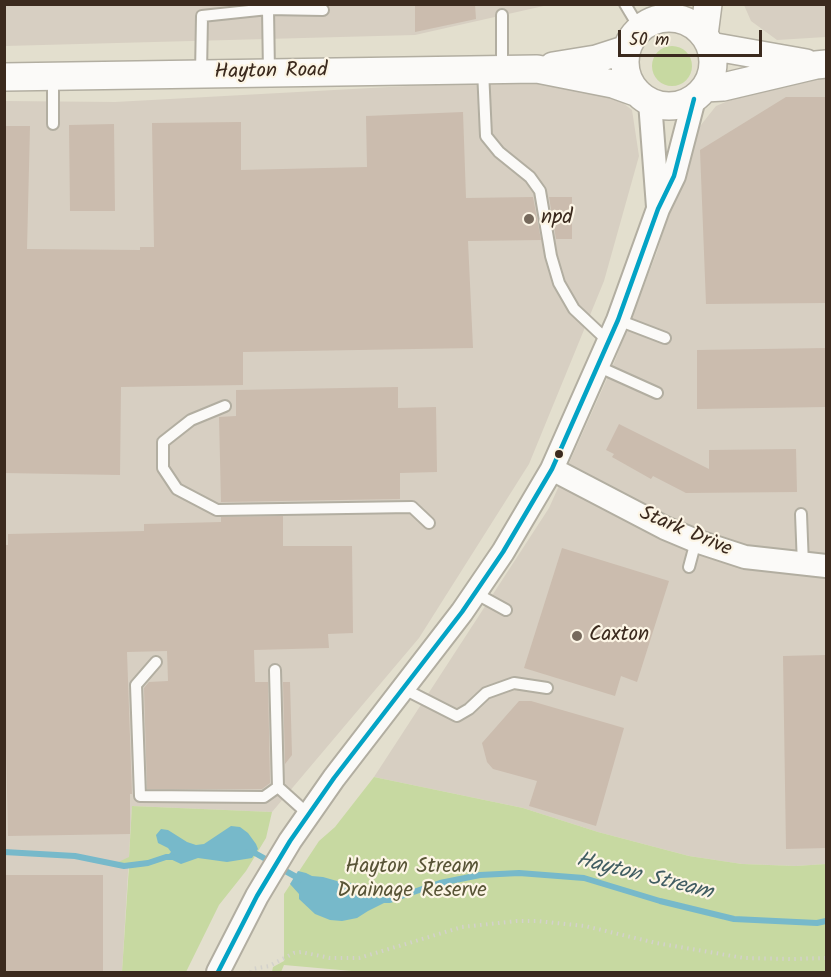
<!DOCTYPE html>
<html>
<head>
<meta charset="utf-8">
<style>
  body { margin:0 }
  #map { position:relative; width:831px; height:977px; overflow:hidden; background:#e3dfce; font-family:Kalam,sans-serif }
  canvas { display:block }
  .frame { position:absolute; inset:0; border:6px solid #3b2a1e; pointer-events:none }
  .scale { position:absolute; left:618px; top:30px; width:144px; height:27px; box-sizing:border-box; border:3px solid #3b2a1e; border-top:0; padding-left:8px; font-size:18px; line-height:21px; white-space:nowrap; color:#3b2a1e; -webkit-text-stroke:4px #fcf5e5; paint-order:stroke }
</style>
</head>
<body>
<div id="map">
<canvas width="831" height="977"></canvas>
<div class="frame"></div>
<div class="scale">50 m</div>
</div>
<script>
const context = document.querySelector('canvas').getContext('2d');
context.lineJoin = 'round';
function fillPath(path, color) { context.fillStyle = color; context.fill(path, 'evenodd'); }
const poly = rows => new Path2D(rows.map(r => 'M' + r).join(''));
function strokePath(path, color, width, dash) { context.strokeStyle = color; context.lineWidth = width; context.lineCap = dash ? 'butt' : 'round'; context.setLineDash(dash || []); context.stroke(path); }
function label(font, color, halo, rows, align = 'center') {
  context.font = font + ' Kalam,sans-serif'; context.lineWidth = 4.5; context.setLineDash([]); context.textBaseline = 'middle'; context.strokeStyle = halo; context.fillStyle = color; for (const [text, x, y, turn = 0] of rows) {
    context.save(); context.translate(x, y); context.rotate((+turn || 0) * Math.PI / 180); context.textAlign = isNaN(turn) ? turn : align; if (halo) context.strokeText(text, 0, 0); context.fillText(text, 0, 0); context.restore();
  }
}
const industrial = poly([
  [4,5,548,5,415,35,5,46],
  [744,5,826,5,826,37,777,40,751,21],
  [802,79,826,79,826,864,796,866,742,864,689,856,598,832,523,808,374,777,549,508,614,363,657,252,693,135,716,106,757,89],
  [517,80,605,89,632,110,639,156,604,281,529,464,419,638,272,812,132,806,122,972,5,972,5,101,115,102]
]);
const green = poly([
  '652 66a20 20 0 1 1 40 0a20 20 0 1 1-40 0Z',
  [374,777,523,808,598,832,689,856,742,864,796,866,826,864,826,972,363,972,284,965,281,972,272,972,273,967,284,961,284,894,319,841,335,827],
  [132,806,272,812,266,838,246,871,219,905,186,972,122,972,129,866,114,864,129,857]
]);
const water = poly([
  [231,826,240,827,248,833,256,844,258,849,252,858,227,862,198,858,181,864,166,857,171,852,168,848,158,843,156,835,161,829,168,830,187,842,196,845,204,844],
  [298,871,306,873,312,876,323,877,337,881,359,884,378,898,390,900,368,911,357,918,342,921,330,920,315,914,299,899,299,894,290,884]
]);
const stream = poly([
  [4,852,75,856,124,866,148,863,166,857,172,857],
  [248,852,253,852,271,862],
  [280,868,300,879],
  [382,900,390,900,440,883,480,875,519,873,584,878,660,901,734,919,817,923,826,921]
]);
const building = poly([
  [415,4,475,4,476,19,415,32],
  [786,97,826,97,826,303,706,304,700,150],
  [463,112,466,198,533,197,541,240,468,241,473,348,243,352,243,385,121,387,120,475,4,473,4,126,30,126,27,249,140,250,140,247,154,247,152,123,241,122,241,170,367,167,366,116],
  [114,124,115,211,70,211,69,125],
  [549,197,572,197,572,239,556,239],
  [826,348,826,407,697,409,697,350],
  [398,387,398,408,436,407,437,472,400,473,400,499,221,502,219,417,236,416,236,390],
  [619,424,709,469,709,450,796,449,797,492,686,493,653,476,651,479,612,457,614,454,606,450],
  [283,516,283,546,352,546,353,633,328,634,329,648,254,650,255,682,268,682,270,783,262,789,147,789,144,688,149,682,168,681,167,651,127,652,132,794,130,794,130,834,8,836,6,746,4,746,4,545,8,545,8,534,144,531,144,524,221,522,221,517],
  [562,548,669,581,637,682,621,676,615,696,524,668],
  [826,655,826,848,786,849,783,656],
  [283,682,290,682,292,755,285,764],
  [519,701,531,701,624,728,596,826,529,806,537,781,493,769,487,762,482,743],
  [4,875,103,875,103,972,4,972]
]);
const path = poly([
  [251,972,252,969,269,966,294,953,301,952,330,958,359,958,462,927,517,921,537,921,585,926,656,943,744,958,792,959,826,958]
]);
const service = poly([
  [625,4,640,29],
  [268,9,269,73],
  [502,69,502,15],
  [483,70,486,136,499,152,530,177,540,191,551,256,559,283,574,309,608,341],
  [201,74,202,16,268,9,323,10],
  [53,77,53,124],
  [618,320,665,338],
  [597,366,657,393],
  [225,406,191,420,163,442,163,468,177,489,217,510,412,507,429,523],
  [801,514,803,565],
  [689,567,696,541],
  [475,593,506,610],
  [156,662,136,685,140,796,264,797,278,787],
  [275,670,278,787,308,814],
  [404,689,457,716,469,709,486,693,514,683,547,688]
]);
const minor = poly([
  [650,102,658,207],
  [552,469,665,528,696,541,745,557,826,566],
  [218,972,257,896,290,841,334,778,462,612,503,552,552,469,618,320,658,209,674,176,694,99]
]);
const tertiary = poly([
  '625 62a44 44 0 1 1 88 0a44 44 0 1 1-88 0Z',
  [704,35,708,4],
  [710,46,806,63],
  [553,66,596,59,627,49],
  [4,77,537,69,613,84,638,93],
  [705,88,723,87,816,65,826,64]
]);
const bus1 = poly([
  [218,972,257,896,290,841,334,778,462,612,503,552,552,469,618,320,658,209,674,176,694,99]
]);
const markers = [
  [529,219,6,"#76695c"],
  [559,454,5,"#3b2a1e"],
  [577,636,6,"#76695c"]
];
const streetNames = [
  ["Hayton Road",271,73,-1],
  ["Stark Drive",685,533,23]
];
const poiNames = [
  ["npd",541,219],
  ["Caxton",589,636]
];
const parkNames = [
  ["Hayton Stream",412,868],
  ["Drainage Reserve",412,892]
];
const waterNames = [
  ["Hayton Stream",644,878,14]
];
fillPath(industrial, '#d7cfc2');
fillPath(green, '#c7d9a1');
fillPath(water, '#77b9ca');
strokePath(stream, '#77b9ca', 6);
fillPath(building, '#cbbcae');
strokePath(service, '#b2aea1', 14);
strokePath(minor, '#b2aea1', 26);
strokePath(tertiary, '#b2aea1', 30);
strokePath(path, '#d3d1cb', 4, [1.5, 4.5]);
strokePath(service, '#fbfaf8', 10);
strokePath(minor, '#fbfaf8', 22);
strokePath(tertiary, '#fbfaf8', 27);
strokePath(bus1, '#03a3c5', 4.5);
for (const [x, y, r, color] of markers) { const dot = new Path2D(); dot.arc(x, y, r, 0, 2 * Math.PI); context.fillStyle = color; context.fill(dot); strokePath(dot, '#fcf5e5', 2); }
label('21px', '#3b2a1e', '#fcf5e5', streetNames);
label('21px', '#3b2a1e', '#fcf5e5', poiNames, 'left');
label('21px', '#585436', '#fcf5e5', parkNames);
label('italic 22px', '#415d62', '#fcf5e5', waterNames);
</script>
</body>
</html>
